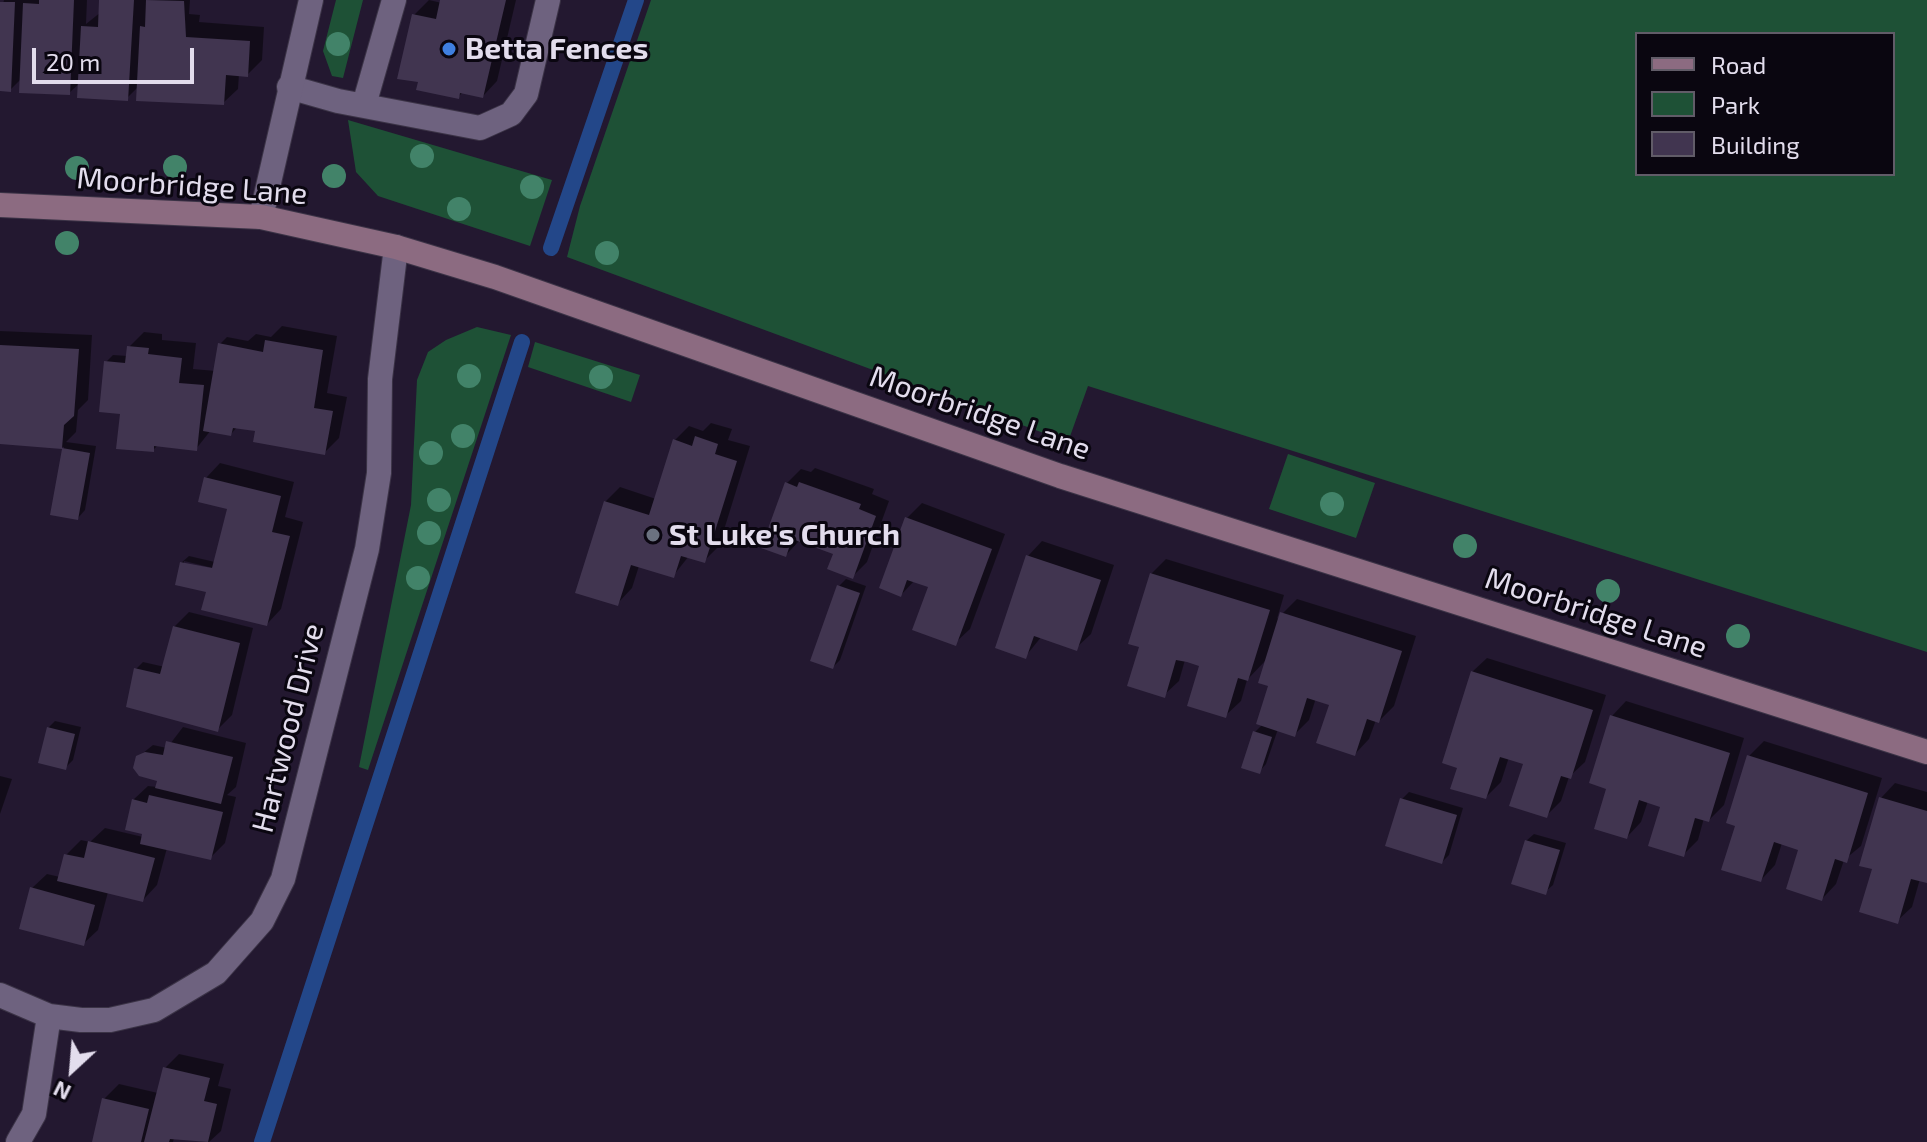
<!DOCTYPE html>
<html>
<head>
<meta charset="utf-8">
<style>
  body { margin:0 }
  #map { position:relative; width:1927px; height:1142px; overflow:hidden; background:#231830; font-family:"Exo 2",sans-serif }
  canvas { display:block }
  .legend { position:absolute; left:1635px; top:32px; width:260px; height:144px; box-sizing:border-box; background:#0a0610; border:2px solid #615c68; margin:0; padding:10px 14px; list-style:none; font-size:24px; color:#e3dded }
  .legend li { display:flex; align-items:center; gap:16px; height:40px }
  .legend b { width:40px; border:2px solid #615c68 }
  .north { position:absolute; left:32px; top:1030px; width:80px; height:80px; -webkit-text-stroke:6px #0a0610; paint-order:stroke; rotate:206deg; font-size:22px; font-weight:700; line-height:32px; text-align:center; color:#e3dded }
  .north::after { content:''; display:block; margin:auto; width:28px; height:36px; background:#e3dded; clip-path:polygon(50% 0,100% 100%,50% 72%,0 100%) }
  .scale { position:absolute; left:32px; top:48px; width:162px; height:36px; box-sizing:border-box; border:4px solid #e3dded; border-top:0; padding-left:10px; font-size:24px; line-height:28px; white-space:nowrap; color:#e3dded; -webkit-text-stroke:6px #0a0610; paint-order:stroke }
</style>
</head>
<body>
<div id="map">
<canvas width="1927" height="1142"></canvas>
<ul class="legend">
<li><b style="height:10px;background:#8c6b81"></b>Road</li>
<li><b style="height:22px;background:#1e5136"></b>Park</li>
<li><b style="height:22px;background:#413550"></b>Building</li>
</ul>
<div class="north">N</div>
<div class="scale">20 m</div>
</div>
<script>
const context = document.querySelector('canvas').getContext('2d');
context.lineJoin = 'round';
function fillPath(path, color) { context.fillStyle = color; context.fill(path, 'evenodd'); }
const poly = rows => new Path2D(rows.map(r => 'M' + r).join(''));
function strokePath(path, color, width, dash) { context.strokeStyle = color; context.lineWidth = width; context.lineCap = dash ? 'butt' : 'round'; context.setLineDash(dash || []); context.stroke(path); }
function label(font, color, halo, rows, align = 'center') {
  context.font = font + ' "Exo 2",sans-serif'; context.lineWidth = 6; context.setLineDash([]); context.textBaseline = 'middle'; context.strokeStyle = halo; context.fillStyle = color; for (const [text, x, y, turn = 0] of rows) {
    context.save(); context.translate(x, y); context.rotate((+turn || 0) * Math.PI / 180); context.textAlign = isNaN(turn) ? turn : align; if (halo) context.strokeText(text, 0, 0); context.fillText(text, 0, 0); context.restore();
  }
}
const green = poly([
  [336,0,363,0,343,78,332,76,323,51],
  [651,0,1927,0,1927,652,1088,386,1068,442,567,257,580,206],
  [1637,34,1893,34,1893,174,1637,174],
  [348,120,552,180,530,246,378,196,356,172],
  [477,327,511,335,368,770,359,767,411,505,417,380,428,352,446,340],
  [535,342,640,375,631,402,528,367],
  [1288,454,1375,483,1356,538,1269,509]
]);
const shadow = poly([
  [4,0,87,0,86,24,101,12,101,0,190,0,189,14,200,15,199,22,264,27,262,60,247,75,239,74,238,89,223,103,139,86,127,98,80,83,69,93,21,79,10,90,0,89,0,15],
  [429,0,442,3,442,0,516,0,497,81,483,96,463,92,458,97,414,15],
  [282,326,337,336,327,393,347,397,339,438,325,452,238,426,231,434,211,430,196,449,158,445,153,450,122,409,106,362,113,355,128,356,129,347,144,332,162,334,162,340,196,343,193,369,216,371,220,344,227,337,248,341,256,334,271,337],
  [0,331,92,335,88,400,78,410,76,432,66,442,96,446,85,510,78,518,53,513,64,447,0,442],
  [711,423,732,429,728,440,750,446,719,546,704,561,689,556,673,576,639,566,632,588,618,603,605,502,620,487,656,499,674,441,689,426,703,431],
  [220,463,294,482,285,517,303,522,281,609,267,624,208,590,181,563,189,556,215,562,229,507,206,478],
  [184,561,221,570,184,565],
  [815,468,874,489,872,494,889,501,867,562,853,576,835,552,800,540,786,555,787,483,801,469,811,472],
  [922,503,1005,534,970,629,955,643,931,586,915,580,901,595,907,518],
  [1042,541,1114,565,1091,634,1076,648,1042,636,1025,657,1028,556],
  [1166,559,1284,595,1277,619,1297,599,1416,636,1394,706,1379,721,1376,720,1369,739,1355,754,1332,703,1316,698,1309,720,1294,735,1278,729,1266,764,1259,772,1255,732,1263,724,1271,685,1267,659,1247,680,1241,701,1226,715,1202,665,1185,660,1179,681,1164,695,1141,645,1151,574],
  [846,579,866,586,840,660,833,667,839,586],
  [189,612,253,628,232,715,217,730,136,669,143,662,165,667,174,627],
  [1487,658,1606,695,1585,762,1569,777,1561,801,1546,816,1525,762,1509,757,1501,782,1486,797,1459,767,1472,672],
  [1626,701,1744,738,1724,805,1709,820,1704,818,1698,840,1683,855,1662,805,1648,801,1641,822,1627,837,1609,787,1612,716],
  [55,721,81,727,73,760,66,767,48,728],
  [183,727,246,743,236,787,227,795,236,797,225,843,210,858,167,848,157,885,143,900,108,892,98,930,83,944,32,888,47,874,60,877,66,855,81,840,90,842,105,828,143,837,133,800,148,786,157,787,160,774,138,757,153,745,167,748],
  [1764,741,1882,778,1861,846,1844,860,1836,884,1822,899,1801,849,1782,843,1775,865,1761,880,1738,825,1749,756],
  [0,776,12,779,0,814],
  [1895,783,1927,792,1927,881,1920,879,1912,907,1897,921,1874,867,1881,798],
  [1409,792,1463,808,1449,855,1442,862,1402,799],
  [1534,834,1566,843,1553,885,1545,892,1526,841],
  [179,1054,224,1064,218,1086,231,1089,221,1131,209,1142,174,1138,173,1142,94,1142,104,1099,119,1084,158,1093,165,1068]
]);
const stream = poly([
  [551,248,636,0],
  [262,1142,522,342]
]);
const building = poly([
  [39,0,74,0,70,95,19,93,23,3,39,4],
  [99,0,134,0,128,101,77,98,81,26,98,27],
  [146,0,184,1,186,37,250,41,248,77,226,75,224,105,136,101,140,26,145,27],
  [440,0,506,0,483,98,460,93,459,99,416,90,418,82,397,79,412,14,436,19],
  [0,2,15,2,11,92,0,91],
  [265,340,323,350,314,408,333,411,325,455,253,442,255,431,233,428,231,436,203,431,218,343,263,352],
  [0,345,79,349,74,416,64,425,62,448,90,453,78,520,50,515,62,449,0,444],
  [127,346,149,348,148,354,182,358,179,383,204,385,197,451,154,446,154,452,116,449,120,414,99,412,104,361,125,363],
  [695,436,718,444,715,454,737,461,705,563,681,556,674,578,631,565,618,606,575,593,604,501,649,515,673,439,692,446],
  [204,477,281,496,272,532,290,536,267,626,201,610,206,592,175,585,180,562,212,568,227,509,198,502],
  [785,482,797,487,799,482,861,504,859,509,876,516,853,579,827,569,833,554,792,539,786,557,761,548],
  [905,517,992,549,956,646,912,630,928,587,907,580,901,597,879,588],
  [1026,555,1101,580,1077,651,1034,636,1026,659,995,648],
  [1150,573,1270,610,1248,681,1238,678,1226,718,1187,706,1199,666,1187,662,1176,660,1165,698,1127,686,1139,647,1128,644],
  [837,585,860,593,833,669,810,661],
  [1280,612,1402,651,1379,723,1367,719,1355,756,1316,743,1329,705,1307,698,1295,737,1256,724,1268,686,1258,683],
  [173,626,240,643,218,732,126,707,134,668,160,674],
  [1471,671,1593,710,1571,779,1561,776,1547,818,1509,806,1523,764,1510,760,1500,757,1486,799,1450,789,1457,768,1442,763],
  [1610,715,1730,753,1709,822,1695,818,1684,857,1648,846,1660,807,1639,800,1627,839,1594,829,1606,789,1589,783],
  [47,727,75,734,66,770,38,763],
  [1253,731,1272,737,1260,774,1241,768],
  [166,741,233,757,221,804,155,788,157,781,139,776,133,768,136,756,145,752,163,755],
  [1747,755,1868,793,1847,863,1835,859,1822,901,1786,889,1798,850,1774,842,1761,882,1721,870,1735,826,1726,823],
  [149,795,223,812,211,860,140,844,142,834,125,830,132,799,147,803],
  [1879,797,1927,811,1927,883,1911,879,1898,924,1859,912,1872,869,1859,866],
  [1400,798,1457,815,1442,864,1385,846],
  [1525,840,1560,850,1546,895,1511,884],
  [88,841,155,858,143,902,57,881,64,854,84,858],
  [30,887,95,905,84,946,19,929],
  [163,1067,210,1078,204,1101,217,1104,208,1142,170,1139,169,1142,144,1142],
  [102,1098,149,1109,141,1142,92,1142]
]);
const lane = poly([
  [289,87,338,101,480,128,511,114,526,94,548,0],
  [364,105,394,0]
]);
const street = poly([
  [261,217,311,0],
  [0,995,49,1016,81,1020,110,1020,154,1010,216,973,262,921,283,879,367,549,379,473,380,379,396,247],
  [18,1142,34,1114,49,1016]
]);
const secondary = poly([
  [0,205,261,217,396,247,495,277,1060,476,1927,752]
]);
const trees = [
  [338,44],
  [422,156],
  [175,167],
  [77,168],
  [334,176],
  [532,187],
  [459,209],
  [67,243],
  [607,253],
  [469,376],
  [601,377],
  [463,436],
  [431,453],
  [439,500],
  [1332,504],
  [429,533],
  [1465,546],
  [418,578],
  [1608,591],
  [1738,636]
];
const markers = [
  [449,49,8,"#3f7fe0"],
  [653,535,8,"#6b7280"]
];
const poiNames = [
  ["Betta Fences",465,49],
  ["St Luke's Church",669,535]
];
const streetNames = [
  ["Moorbridge Lane",192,186,4],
  ["Moorbridge Lane",980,413,19],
  ["Moorbridge Lane",1596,613,18],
  ["Hartwood Drive",288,728,-76]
];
fillPath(green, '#1e5136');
fillPath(shadow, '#0007');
strokePath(stream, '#234789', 16);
fillPath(building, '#413550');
strokePath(lane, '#3b3346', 26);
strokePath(street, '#3b3346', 26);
strokePath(secondary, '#3b3346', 26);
strokePath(lane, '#6e627f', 24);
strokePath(street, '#6e627f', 24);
strokePath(secondary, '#8c6b81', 24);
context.fillStyle = '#428369';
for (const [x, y] of trees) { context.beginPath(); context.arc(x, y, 12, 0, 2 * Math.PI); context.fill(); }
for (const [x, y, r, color] of markers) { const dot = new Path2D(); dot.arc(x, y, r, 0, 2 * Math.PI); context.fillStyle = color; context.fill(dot); strokePath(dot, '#0a0610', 3); }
label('bold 30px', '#e3dded', '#0a0610', poiNames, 'left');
label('30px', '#e3dded', '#0a0610', streetNames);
</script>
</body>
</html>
